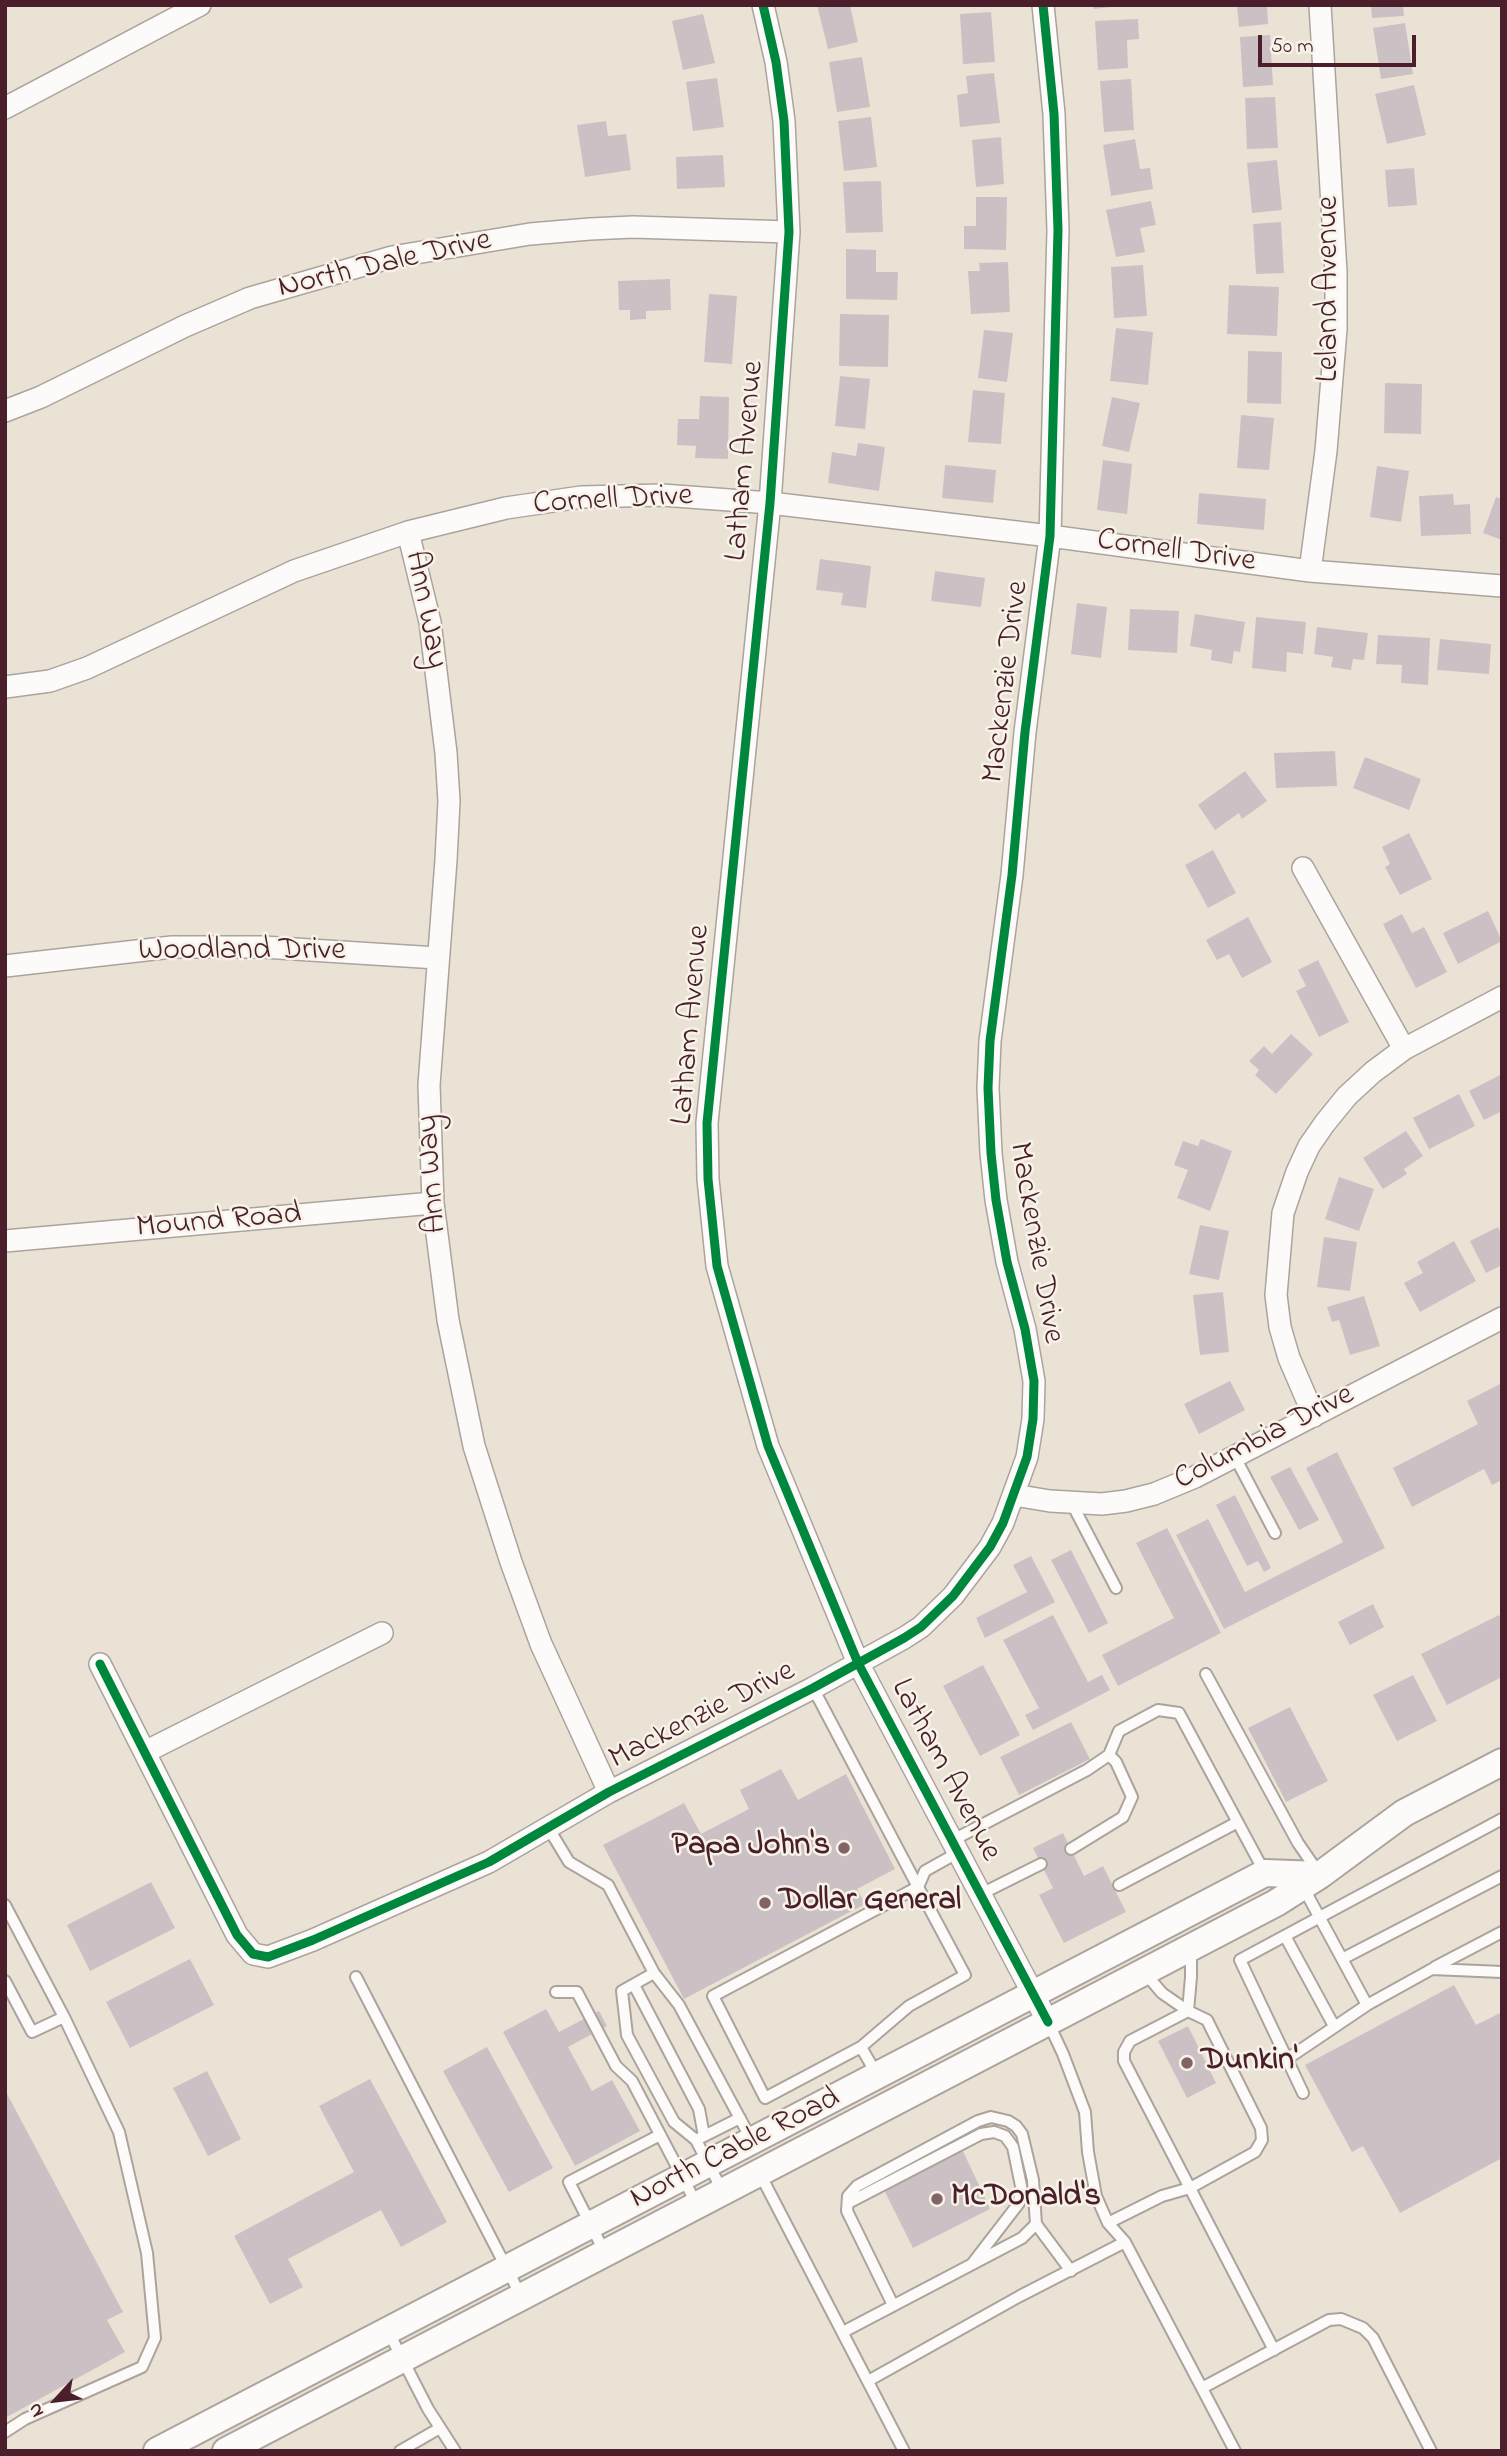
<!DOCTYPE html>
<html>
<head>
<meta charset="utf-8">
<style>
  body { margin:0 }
  #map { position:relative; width:1507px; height:2456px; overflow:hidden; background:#eae3d5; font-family:"Indie Flower",sans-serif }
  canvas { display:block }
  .frame { position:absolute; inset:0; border:7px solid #4a1f2b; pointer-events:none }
  .north { position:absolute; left:21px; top:2365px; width:70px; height:70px; -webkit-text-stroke:5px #f7f3e8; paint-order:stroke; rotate:243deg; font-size:19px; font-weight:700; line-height:28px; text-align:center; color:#4a1f2b }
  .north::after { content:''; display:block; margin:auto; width:24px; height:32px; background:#4a1f2b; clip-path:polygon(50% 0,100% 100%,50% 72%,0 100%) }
  .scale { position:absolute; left:1258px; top:35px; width:158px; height:32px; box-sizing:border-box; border:4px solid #4a1f2b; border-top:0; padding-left:9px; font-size:21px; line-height:24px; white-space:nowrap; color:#4a1f2b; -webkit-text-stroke:5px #f7f3e8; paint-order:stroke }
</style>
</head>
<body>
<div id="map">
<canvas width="1507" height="2456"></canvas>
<div class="frame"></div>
<div class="north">N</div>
<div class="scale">50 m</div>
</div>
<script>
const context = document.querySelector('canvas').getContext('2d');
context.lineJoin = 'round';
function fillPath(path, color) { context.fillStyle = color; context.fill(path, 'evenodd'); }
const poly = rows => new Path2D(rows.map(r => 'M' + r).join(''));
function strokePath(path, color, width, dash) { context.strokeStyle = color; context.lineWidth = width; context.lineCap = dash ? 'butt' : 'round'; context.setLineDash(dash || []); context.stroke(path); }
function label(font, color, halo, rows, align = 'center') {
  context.font = font + ' "Indie Flower",sans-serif'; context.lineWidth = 5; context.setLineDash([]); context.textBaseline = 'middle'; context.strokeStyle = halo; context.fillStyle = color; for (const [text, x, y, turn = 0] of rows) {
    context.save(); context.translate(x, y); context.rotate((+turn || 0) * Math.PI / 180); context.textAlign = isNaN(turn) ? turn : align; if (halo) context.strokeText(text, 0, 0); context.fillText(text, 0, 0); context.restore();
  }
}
const building = poly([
  [817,5,850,5,858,42,828,49],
  [1093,5,1111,5,1111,7,1094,9],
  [1237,5,1267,5,1268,24,1239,27],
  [1371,5,1403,5,1404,16,1372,18],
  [991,12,995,62,963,64,960,14],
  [703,14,715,63,683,70,672,21],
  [1138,19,1139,39,1127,40,1128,68,1098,70,1095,21],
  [1405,23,1413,74,1381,79,1373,28],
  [1270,35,1273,85,1243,87,1240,37],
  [862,57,870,107,837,112,829,62],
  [994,73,1000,123,960,127,957,95,968,93,966,76],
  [717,78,724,127,693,131,686,82],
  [1131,79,1134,130,1104,132,1100,81],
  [1414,85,1426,135,1387,144,1375,94],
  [1275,97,1278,148,1247,149,1245,98],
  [871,117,877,167,844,171,838,121],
  [606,121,608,136,626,134,631,170,585,177,577,125],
  [1001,137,1004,184,976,187,972,140],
  [1135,139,1140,169,1150,168,1153,189,1111,196,1103,145],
  [723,155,725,187,677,189,676,157],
  [1277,160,1282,210,1252,213,1247,163],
  [1414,168,1417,205,1388,207,1385,170],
  [881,181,883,232,846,233,843,182],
  [976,197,1007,197,1006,250,964,249,964,226,976,226],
  [1151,201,1156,225,1140,228,1145,252,1116,257,1106,210],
  [1281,222,1284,273,1256,274,1253,224],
  [846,249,876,250,876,272,898,272,897,300,846,299],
  [1008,262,1010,312,971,314,968,271,980,271,979,263],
  [1143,265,1147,316,1114,318,1111,267],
  [670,279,671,310,646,311,646,319,630,320,630,310,619,310,618,281],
  [1229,285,1279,287,1277,336,1227,334],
  [709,294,737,296,732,364,704,362],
  [840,314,889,315,888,367,839,366],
  [1116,328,1153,332,1148,385,1110,381],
  [984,330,1013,333,1007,382,978,378],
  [1248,351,1282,352,1281,404,1247,403],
  [840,376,870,379,865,429,835,426],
  [1385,383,1422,384,1421,434,1384,433],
  [973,390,1005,393,1001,444,968,442],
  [700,396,729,397,728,459,695,458,696,446,677,445,678,419,699,419],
  [1112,397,1140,403,1129,452,1102,446],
  [1241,415,1274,418,1269,470,1237,468],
  [858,443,885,447,879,491,828,483,832,452,856,456],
  [1103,460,1132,464,1127,514,1097,510],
  [945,465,996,470,993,503,942,498],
  [1377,466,1409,471,1401,522,1370,517],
  [1199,493,1266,499,1264,530,1197,524],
  [1453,494,1454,505,1470,504,1471,534,1421,536,1419,496],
  [1496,497,1502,499,1502,540,1483,533],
  [820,559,871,566,866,608,841,605,843,593,816,590],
  [935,571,985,578,981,607,931,601],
  [1077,603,1107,607,1101,658,1071,654],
  [1130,609,1179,611,1177,653,1128,650],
  [1195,614,1245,622,1240,652,1234,651,1232,664,1211,660,1212,650,1190,646],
  [1256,617,1306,622,1303,654,1287,652,1286,672,1252,668],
  [1317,627,1368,633,1364,660,1353,659,1351,670,1331,667,1333,657,1314,654],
  [1378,635,1430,638,1428,685,1401,683,1402,665,1376,664],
  [1440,639,1491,644,1489,674,1437,670],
  [1335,751,1337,786,1276,788,1274,753],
  [1365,757,1421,779,1409,810,1353,788],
  [1245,771,1267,801,1242,819,1239,813,1215,830,1198,805],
  [1409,833,1432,879,1400,895,1385,867,1390,864,1382,847],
  [1213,850,1236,893,1208,908,1185,865],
  [1488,911,1502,941,1458,964,1443,933],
  [1402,914,1412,933,1424,927,1447,972,1416,988,1383,924],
  [1248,917,1272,962,1242,978,1229,954,1217,960,1206,940],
  [1318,960,1349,1022,1319,1037,1296,991,1306,986,1298,970],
  [1291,1034,1313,1054,1276,1094,1255,1075,1259,1070,1249,1061,1264,1046,1272,1054],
  [1502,1074,1502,1111,1484,1120,1469,1091],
  [1459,1094,1475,1126,1429,1149,1413,1118],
  [1406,1131,1423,1156,1404,1169,1407,1174,1383,1189,1363,1158],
  [1201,1139,1232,1151,1210,1211,1177,1198,1188,1170,1174,1165,1183,1141,1198,1146],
  [1339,1177,1374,1189,1359,1231,1325,1219],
  [1200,1225,1229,1231,1219,1280,1189,1274],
  [1498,1227,1500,1231,1502,1230,1502,1265,1486,1273,1470,1241],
  [1324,1237,1357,1242,1350,1291,1317,1287],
  [1454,1241,1476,1281,1420,1312,1404,1283,1423,1273,1417,1262],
  [1223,1292,1229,1352,1200,1355,1193,1295],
  [1364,1296,1380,1346,1350,1355,1339,1320,1332,1322,1327,1307],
  [1230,1381,1245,1410,1199,1434,1184,1404],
  [1502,1383,1502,1480,1492,1485,1484,1469,1412,1507,1393,1468,1478,1424,1467,1401],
  [1337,1452,1385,1548,1224,1629,1176,1535,1208,1519,1245,1592,1343,1542,1306,1468],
  [1290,1467,1319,1520,1299,1530,1270,1477],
  [1235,1495,1271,1568,1264,1572,1258,1561,1247,1566,1216,1505],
  [1167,1528,1221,1633,1118,1686,1102,1655,1174,1618,1136,1543],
  [1071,1550,1108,1623,1089,1633,1051,1560],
  [1031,1556,1055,1602,985,1638,976,1618,1027,1592,1013,1565],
  [1373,1604,1384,1627,1350,1645,1338,1622],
  [1053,1615,1088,1682,1102,1675,1110,1690,1033,1730,1025,1715,1039,1708,1003,1640],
  [1499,1615,1502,1621,1502,1677,1447,1705,1421,1654],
  [983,1665,1020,1735,980,1756,943,1686],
  [1413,1675,1437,1721,1397,1741,1373,1695],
  [1290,1707,1328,1781,1286,1802,1248,1728],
  [1071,1722,1090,1759,1019,1795,1000,1757],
  [781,1769,798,1800,846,1774,895,1869,857,1889,865,1904,684,1999,603,1845,684,1803,701,1834,749,1809,740,1790],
  [1063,1833,1084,1876,1103,1866,1126,1912,1064,1943,1039,1895,1053,1888,1033,1848],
  [151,1882,175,1928,90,1971,67,1925],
  [190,1959,214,2005,130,2048,106,2002],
  [1454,1985,1476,2025,1502,2012,1502,2158,1400,2213,1363,2146,1352,2152,1305,2065],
  [546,2009,559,2032,599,2011,607,2026,568,2047,592,2091,612,2080,640,2131,575,2166,503,2032],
  [1188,2026,1216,2083,1187,2098,1158,2041],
  [487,2047,553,2168,509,2192,443,2071],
  [207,2071,241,2139,208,2156,173,2088],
  [370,2079,447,2222,401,2247,381,2210,288,2259,303,2287,270,2304,234,2236,354,2172,319,2106],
  [5,2090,123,2312,107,2320,125,2352,5,2418],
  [962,2149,990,2209,913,2248,884,2190]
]);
const service = poly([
  [1235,1457,1275,1533],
  [1071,1502,1116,1588],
  [1206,1674,1298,1843,1318,1872],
  [813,1688,918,1887,965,1975,909,2006,861,2047,765,2098,713,1996,918,1887,925,1871,959,1852],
  [549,1829,569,1862,608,1885,654,1973,679,2005,751,2139],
  [953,1840,1087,1770,1109,1755,1119,1731,1158,1710,1179,1713,1265,1873],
  [1071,1849,1123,1817,1132,1797,1116,1762,1109,1755],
  [1119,1885,1236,1823],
  [1302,1885,1367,2005,1432,1969,1502,1972],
  [981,1894,1041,1864],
  [5,1905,64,2017,119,2132,147,2253,155,2338,142,2367,25,2419,5,2432],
  [1285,1936,1334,2026],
  [1342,1959,1502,1876],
  [1435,1967,1502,1932],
  [654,1973,622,1991,627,2035,674,2122,696,2140],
  [356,1977,521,2296],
  [5,1981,32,2032,64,2017],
  [634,1985,699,2109,704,2136],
  [556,1992,577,1992,616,2066,632,2081,697,2205],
  [1188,2011,1130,2041,1124,2052,1124,2061,1274,2350],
  [1188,2011,1191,1977,1191,1948],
  [1048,2022,1063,2054,1085,2112,1088,2152,1096,2196,1108,2223,1125,2242,1235,2451],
  [861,2047,877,2075],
  [1287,2059,1367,2005],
  [1303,2093,1240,1960,1502,1819],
  [760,2174,904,2451],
  [723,2192,696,2140,740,2118],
  [848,2203,981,2134,994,2132,1005,2136,1013,2147,1021,2186,1019,2203,972,2264],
  [1108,2223,1162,2196,1190,2188,1255,2152,1262,2140,1261,2128,1207,2020,1188,2011,1162,1993,1145,1973],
  [605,2253,569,2182,660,2135],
  [893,2305,847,2211,848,2196,857,2186,978,2121,991,2117,1008,2121,1016,2126,1022,2134,1033,2180,1036,2224,1071,2271],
  [388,2331,428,2409,455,2451],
  [843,2332,1022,2238,1036,2224],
  [868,2381,1020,2296,1125,2242],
  [1202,2388,1329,2320,1341,2319,1363,2328,1373,2338,1431,2451],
  [400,2451,440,2428]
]);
const minor = poly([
  [763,5,776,62,784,121,789,232,770,503,707,1123,708,1179,717,1266,768,1446,858,1663,1048,2022],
  [5,108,200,5],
  [5,411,41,397,185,326,250,298,392,257,530,234,590,229,633,227,789,232],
  [408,532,430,622,446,753,449,801,446,860,429,1085,433,1203,448,1320,474,1446,511,1562,541,1644,609,1792],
  [1310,571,1326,451,1336,329,1336,272,1320,5],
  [5,687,50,681,87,668,294,571,408,532,506,508,581,497,662,495,770,503,1050,536,1310,571,1502,586],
  [1303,868,1404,1049],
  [5,966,172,947,263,947,437,958],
  [5,1241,433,1203],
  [1314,1416,1289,1358,1280,1327,1276,1295,1283,1213,1297,1172,1309,1146,1325,1123,1347,1096,1373,1072,1404,1049,1502,997],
  [1014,1495,1050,1501,1102,1504,1126,1501,1154,1494,1195,1477,1502,1318],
  [100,1664,237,1935,253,1954,268,1957,313,1940,489,1862,609,1792,813,1688,904,1638,921,1627,953,1596,990,1547,1003,1523,1027,1457,1033,1419,1034,1381,1025,1329,1007,1262,996,1200,991,1153,988,1088,990,1041,1012,875,1025,732,1050,536,1058,230,1054,114,1043,5],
  [145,1752,382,1633]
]);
const tertiary = poly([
  [157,2451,1265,1873,1320,1875],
  [226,2451,1276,1903,1320,1875,1404,1813,1502,1762]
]);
const cycleway = poly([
  [763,5,776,62,784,121,789,232,770,503,707,1123,708,1179,717,1266,768,1446,858,1663,1048,2022],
  [100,1664,237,1935,253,1954,268,1957,313,1940,489,1862,609,1792,813,1688,904,1638,921,1627,953,1596,990,1547,1003,1523,1027,1457,1033,1419,1034,1381,1025,1329,1007,1262,996,1200,991,1153,988,1088,990,1041,1012,875,1025,732,1050,536,1058,230,1054,114,1043,5]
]);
const markers = [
  [844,1848,7,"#826466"],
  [765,1903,7,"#826466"],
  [1187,2063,7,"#826466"],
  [937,2199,7,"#826466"]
];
const streetNames = [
  ["North Dale Drive",385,266,-13],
  ["Leland Avenue",1331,289,-90],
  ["Latham Avenue",747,461,-85],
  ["Cornell Drive",613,502,-3],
  ["Cornell Drive",1176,553,8],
  ["Ann Way",424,610,79],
  ["Mackenzie Drive",1008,682,-83],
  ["Woodland Drive",242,953],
  ["Latham Avenue",693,1025,-85],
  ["Ann Way",434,1174,-94],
  ["Mound Road",219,1223,-5],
  ["Mackenzie Drive",1034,1243,80],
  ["Columbia Drive",1265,1439,-27],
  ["Mackenzie Drive",703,1717,-27],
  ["Latham Avenue",944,1771,62],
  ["North Cable Road",736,2150,-27]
];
const poiNames = [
  ["Papa John's",830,1848,"right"],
  ["Dollar General",779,1903],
  ["Dunkin'",1201,2063],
  ["McDonald's",951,2199]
];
fillPath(building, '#cbc1c4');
strokePath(service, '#aca39d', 14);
strokePath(minor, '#aca39d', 24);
strokePath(tertiary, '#aca39d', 30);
strokePath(service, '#fcfbf9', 10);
strokePath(minor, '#fcfbf9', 21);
strokePath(tertiary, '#fcfbf9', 26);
strokePath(cycleway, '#00873e', 9);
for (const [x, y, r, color] of markers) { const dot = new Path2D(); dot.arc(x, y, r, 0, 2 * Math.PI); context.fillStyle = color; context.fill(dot); strokePath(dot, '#f7f3e8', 2.5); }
label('32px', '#4a1f2b', '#f7f3e8', streetNames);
label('bold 32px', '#4a1f2b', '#f7f3e8', poiNames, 'left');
</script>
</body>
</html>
